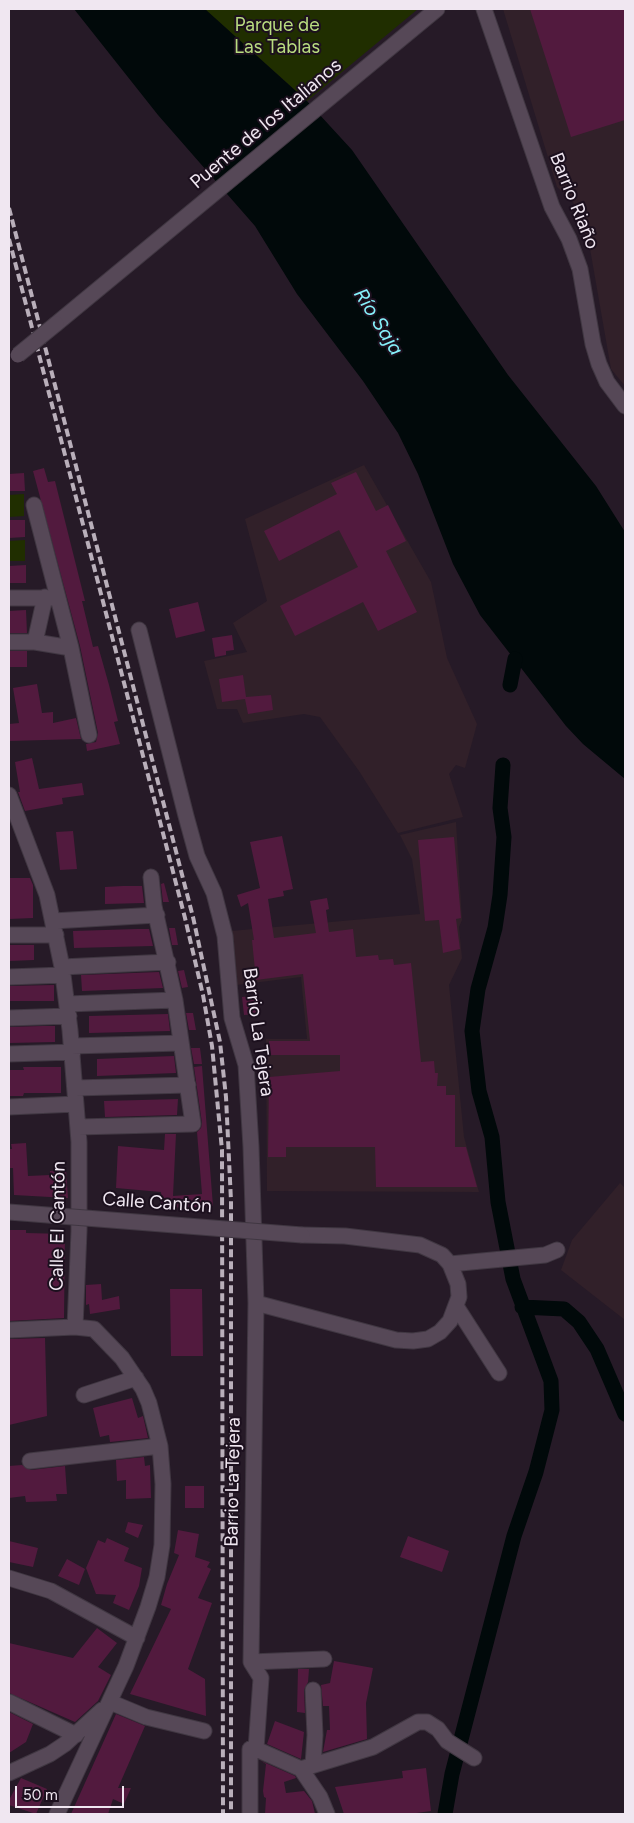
<!DOCTYPE html>
<html>
<head>
<meta charset="utf-8">
<style>
  body { margin:0 }
  #map { position:relative; width:634px; height:1823px; overflow:hidden; background:#261a27; font-family:Figtree,sans-serif }
  canvas { display:block }
  .frame { position:absolute; inset:0; border:10px solid #f0e7f1; pointer-events:none }
  .scale { position:absolute; left:15px; top:1786px; width:109px; height:22px; box-sizing:border-box; border:2px solid #f0e7f1; border-top:0; padding-left:6px; font-size:15px; line-height:18px; white-space:nowrap; color:#f0e7f1; -webkit-text-stroke:4px #1c101e; paint-order:stroke }
</style>
</head>
<body>
<div id="map">
<canvas width="634" height="1823"></canvas>
<div class="frame"></div>
<div class="scale">50 m</div>
</div>
<script>
const context = document.querySelector('canvas').getContext('2d');
context.lineJoin = 'round';
function fillPath(path, color) { context.fillStyle = color; context.fill(path, 'evenodd'); }
const poly = rows => new Path2D(rows.map(r => 'M' + r).join(''));
function strokePath(path, color, width, dash) { context.strokeStyle = color; context.lineWidth = width; context.lineCap = dash ? 'butt' : 'round'; context.setLineDash(dash || []); context.stroke(path); }
function label(font, color, halo, rows, align = 'center') {
  context.font = font + ' Figtree,sans-serif'; context.lineWidth = 4; context.setLineDash([]); context.textBaseline = 'middle'; context.strokeStyle = halo; context.fillStyle = color; for (const [text, x, y, turn = 0] of rows) {
    context.save(); context.translate(x, y); context.rotate((+turn || 0) * Math.PI / 180); context.textAlign = isNaN(turn) ? turn : align; if (halo) context.strokeText(text, 0, 0); context.fillText(text, 0, 0); context.restore();
  }
}
const industrial = poly([
  [503,9,625,9,625,386,611,369,589,243,573,202,557,187],
  [364,465,431,582,447,658,477,724,465,768,456,765,449,774,463,817,398,833,359,771,320,717,304,714,243,723,237,709,217,709,204,661,247,652,233,623,267,601,245,519],
  [456,822,462,920,459,927,462,958,449,985,464,1137,479,1192,267,1191,266,1039,307,1039,301,977,236,985,231,931,420,914,412,859,400,835],
  [620,1183,625,1188,625,1320,561,1270,572,1240]
]);
const green = poly([
  [204,9,418,9,307,101],
  [24,494,24,516,9,517,9,495],
  [25,540,25,561,9,561,9,541]
]);
const water = poly([
  [74,9,205,9,307,101,352,150,508,375,596,486,625,532,625,779,583,744,566,726,480,615,453,564,418,474,398,433,363,381,297,294,255,226,158,115]
]);
const canal = poly([
  [510,685,515,659],
  [522,1307,564,1309,579,1322,597,1349,625,1414],
  [445,1814,452,1774,514,1536,536,1472,552,1410,551,1381,513,1279,498,1202,492,1137,479,1091,472,1031,478,989,495,928,500,895,504,837,500,808,503,765]
]);
const building = poly([
  [530,9,625,9,625,120,571,137],
  [44,468,48,482,55,481,85,601,82,601,93,647,98,646,109,685,118,721,114,722,120,744,87,751,86,744,96,742,98,733,80,646,33,471],
  [356,472,376,511,388,505,406,541,386,551,417,612,378,631,363,602,295,636,280,606,358,567,339,530,279,561,264,531,337,494,331,483],
  [24,473,25,491,9,491,9,474],
  [9,520,25,520,25,537,9,538],
  [26,565,26,583,9,583,9,566],
  [198,602,205,631,176,638,169,609],
  [26,610,27,633,10,633,9,611],
  [232,635,234,650,226,651,226,655,215,657,212,638],
  [9,651,27,651,27,667,9,667],
  [243,675,246,697,271,695,273,710,248,714,245,699,222,702,219,679],
  [37,684,42,713,53,712,53,723,76,718,81,739,9,741,9,724,19,723,13,688],
  [32,758,39,789,82,783,84,795,62,798,63,804,25,811,18,792,20,792,15,762],
  [73,831,77,869,60,870,56,832],
  [282,836,293,889,283,891,284,896,268,899,274,938,316,933,310,901,327,898,329,909,326,910,329,932,353,929,356,957,378,955,379,960,393,959,394,965,411,963,421,1062,434,1061,435,1073,438,1073,437,1086,446,1086,446,1095,455,1095,455,1147,466,1147,477,1187,376,1187,375,1147,286,1147,286,1157,268,1157,269,1077,340,1071,340,1055,269,1055,269,1041,310,1041,303,974,256,980,252,940,254,940,248,903,241,907,237,895,260,888,250,842],
  [454,837,461,918,456,919,460,949,443,953,439,920,425,921,418,840],
  [9,878,30,878,33,885,33,918,9,919],
  [164,883,169,902,163,902,161,884],
  [123,886,142,886,144,903,105,904,105,887],
  [169,928,175,928,178,945,172,945],
  [137,929,149,929,153,946,74,948,73,931],
  [9,945,34,945,34,960,9,961],
  [184,970,188,987,182,988,178,971],
  [159,972,163,988,82,991,81,975],
  [54,985,54,1001,9,1001,9,986],
  [255,996,257,1014,244,1015,242,997],
  [186,1013,193,1013,196,1030,189,1030],
  [168,1014,170,1031,89,1033,89,1016],
  [42,1026,55,1026,55,1042,9,1043,9,1027],
  [191,1048,200,1048,202,1064,194,1064],
  [174,1056,176,1073,97,1076,97,1059],
  [202,1066,213,1206,162,1208,161,1192,116,1188,118,1146,164,1150,165,1134,176,1134,173,1196,202,1194,197,1132,201,1128,202,1123,194,1067],
  [23,1067,61,1067,61,1093,24,1093,23,1096,9,1096,9,1070,24,1070],
  [178,1099,177,1115,105,1117,104,1101],
  [26,1143,28,1176,50,1175,50,1171,66,1170,68,1198,14,1195,13,1168,9,1168,9,1149,12,1149,11,1144],
  [9,1230,26,1230,26,1233,65,1234,64,1318,9,1321],
  [101,1284,102,1300,119,1296,120,1309,90,1314,89,1304,86,1305,86,1285],
  [170,1289,202,1289,203,1356,171,1356],
  [45,1338,47,1416,9,1425,9,1339],
  [132,1398,138,1418,143,1416,148,1438,110,1442,109,1435,100,1437,93,1408],
  [144,1457,145,1466,150,1465,151,1498,126,1499,126,1480,117,1481,116,1460],
  [22,1465,31,1470,65,1466,67,1494,56,1494,57,1501,26,1502,25,1496,9,1498,9,1466],
  [185,1486,204,1486,204,1508,185,1508],
  [128,1522,143,1525,138,1538,125,1532],
  [178,1530,199,1534,195,1557,210,1562,207,1567,211,1569,198,1598,212,1603,188,1669,205,1679,206,1716,130,1694,171,1609,161,1605,167,1584,179,1555,174,1553],
  [408,1536,449,1551,442,1572,400,1557],
  [107,1538,129,1548,124,1561,142,1568,139,1586,129,1610,113,1603,116,1595,96,1594,86,1568,98,1540,105,1543],
  [9,1541,38,1548,33,1567,9,1562],
  [67,1559,85,1569,79,1585,58,1576],
  [97,1628,117,1643,98,1667,111,1675,98,1701,75,1722,9,1693,9,1643,73,1658],
  [334,1661,373,1668,366,1703,367,1739,323,1752,327,1730,330,1730,329,1706,323,1706,321,1685,330,1683],
  [298,1669,309,1669,308,1682,304,1690,305,1713,297,1712],
  [9,1712,33,1724,26,1742,9,1753],
  [116,1714,145,1726,118,1788,131,1788,124,1804,113,1799,108,1814,71,1814],
  [275,1721,304,1732,301,1759,267,1744],
  [261,1761,295,1776,296,1778,284,1782,286,1793,304,1791,312,1801,315,1814,265,1814,266,1798,264,1797,263,1791,266,1764],
  [426,1768,431,1811,409,1814,344,1814,335,1787,403,1778,402,1771],
  [21,1778,47,1789,36,1814,9,1805,9,1800]
]);
const minor = poly([
  [484,9,552,207,569,239,580,269,593,344,599,364,607,382,625,406],
  [56,324,437,9],
  [34,505,71,648,89,735],
  [9,598,58,598],
  [139,630,186,816,197,856,214,893,225,936,232,1018,246,1065,251,1147,256,1303,251,1662,261,1678,256,1749],
  [9,642,35,642,71,648],
  [35,642,45,597],
  [9,795,47,895,62,967,70,1030,79,1142,79,1231,75,1327],
  [53,921,157,915],
  [9,935,56,935],
  [62,967,168,962],
  [9,977,63,975],
  [67,1004,175,1000],
  [9,1018,69,1016],
  [72,1046,181,1043],
  [9,1054,73,1052],
  [75,1088,188,1085],
  [9,1107,76,1104],
  [78,1127,193,1124,175,1000,154,906,151,877],
  [450,1264,545,1255,557,1250],
  [256,1303,396,1340,413,1341,428,1339,440,1332,450,1321,459,1297,458,1284,450,1264,442,1255,420,1245,345,1236,302,1235],
  [456,1306,499,1373],
  [9,1330,75,1327,94,1329,122,1358,143,1389,149,1403,160,1446,163,1484,162,1545,157,1577,148,1607,126,1666,57,1814],
  [84,1395,136,1378],
  [30,1461,160,1446],
  [9,1578,51,1591,137,1638],
  [251,1662,324,1659],
  [9,1702,76,1735],
  [110,1702,146,1717,204,1731],
  [313,1765,315,1735,313,1690],
  [301,1769,373,1747,418,1722,427,1722,438,1729,447,1741,474,1758],
  [9,1773,50,1754,65,1744,102,1710],
  [250,1814,250,1749,256,1749,301,1769,320,1797,327,1814]
]);
const rail = poly([
  [9,208,193,917,220,1042,226,1097,231,1201,231,1814],
  [9,239,185,918,203,995,212,1046,222,1150,223,1814]
]);
const minorBridge = poly([
  [18,355,56,324],
  [9,1212,302,1235]
]);
const parkNames = [
  ["Parque de",277,25],
  ["Las Tablas",277,47]
];
const streetNames = [
  ["Puente de los Italianos",266,124,-40],
  ["Barrio Riaño",574,201,68],
  ["Barrio La Tejera",258,1032,82],
  ["Calle Cantón",157,1203,4],
  ["Calle El Cantón",58,1226,-89],
  ["Barrio La Tejera",233,1482,-89]
];
const waterNames = [
  ["Río Saja",378,322,58]
];
fillPath(industrial, '#312029');
fillPath(green, '#202e00');
fillPath(water, '#01090a');
strokePath(canal, '#01090a', 15);
fillPath(building, '#521a3e');
strokePath(minor, '#403742', 17);
strokePath(minor, '#564857', 15);
strokePath(rail, '#b9afba', 4, [8, 4]);
strokePath(minorBridge, '#403742', 17, []);
strokePath(minorBridge, '#564857', 15);
label('19px', '#b9dc80', '#1c101e', parkNames);
label('19px', '#f0e7f1', '#1c101e', streetNames);
label('italic 20px', '#86f0fa', '#1c101e', waterNames);
</script>
</body>
</html>
